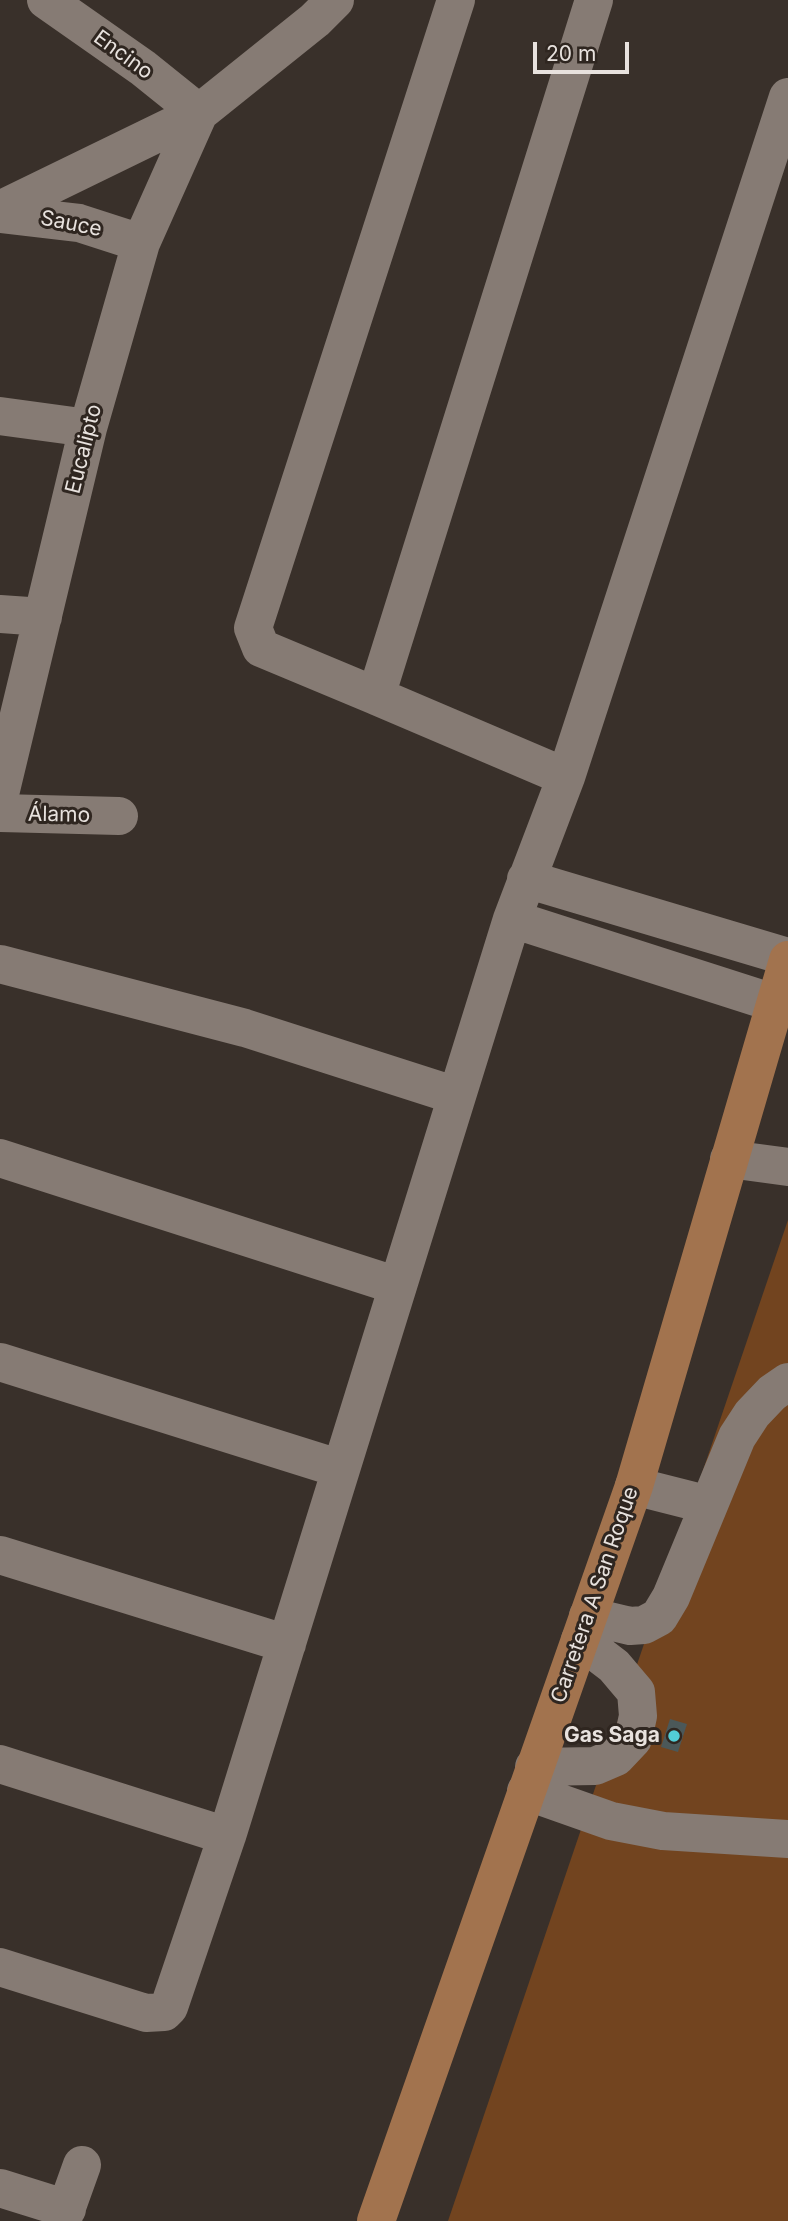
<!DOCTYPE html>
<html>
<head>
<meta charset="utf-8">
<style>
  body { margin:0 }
  #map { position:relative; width:788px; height:2221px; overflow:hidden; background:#39302a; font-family:Inter,sans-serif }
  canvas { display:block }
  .scale { position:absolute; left:533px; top:42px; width:96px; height:32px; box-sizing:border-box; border:4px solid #e8e2de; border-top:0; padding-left:9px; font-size:21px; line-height:24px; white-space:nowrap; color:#e8e2de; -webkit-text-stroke:5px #2f2620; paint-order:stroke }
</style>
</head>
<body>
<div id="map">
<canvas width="788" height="2221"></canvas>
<div class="scale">20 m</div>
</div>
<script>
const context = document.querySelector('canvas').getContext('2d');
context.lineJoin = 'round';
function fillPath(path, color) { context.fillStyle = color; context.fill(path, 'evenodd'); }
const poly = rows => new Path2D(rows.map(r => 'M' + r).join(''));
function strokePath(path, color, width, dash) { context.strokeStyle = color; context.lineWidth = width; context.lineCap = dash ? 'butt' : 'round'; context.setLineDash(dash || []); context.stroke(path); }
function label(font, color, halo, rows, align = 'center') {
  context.font = font + ' Inter,sans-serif'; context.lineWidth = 6; context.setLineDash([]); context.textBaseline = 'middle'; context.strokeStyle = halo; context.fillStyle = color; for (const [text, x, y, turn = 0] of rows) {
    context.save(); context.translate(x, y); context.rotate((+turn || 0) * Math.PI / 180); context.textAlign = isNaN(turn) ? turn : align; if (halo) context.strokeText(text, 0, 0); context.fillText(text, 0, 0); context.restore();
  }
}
const green = poly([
  [788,1220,788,2221,448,2221]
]);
const building = poly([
  [670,1719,687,1724,678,1752,661,1747]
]);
const minor = poly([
  [0,210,199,113,315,20,335,0],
  [0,214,79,223,141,243],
  [0,416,88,428],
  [0,614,43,617],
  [376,696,261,648,253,628,456,0],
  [566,777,376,696,594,0],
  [0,794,88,428,141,243,199,113,143,68,46,0],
  [0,813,119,816],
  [526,879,788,957],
  [512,919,774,1003],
  [0,964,245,1028,457,1096],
  [0,1158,398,1286],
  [729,1159,788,1167],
  [0,1362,341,1469],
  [634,1486,709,1505,737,1437,752,1414,772,1393,788,1382],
  [0,1555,287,1644],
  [588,1616,630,1626,644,1625,659,1617,671,1597,709,1505],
  [0,1764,227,1836],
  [534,1767,595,1766,616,1757,633,1739,638,1716,636,1692,614,1666,580,1640],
  [526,1791,611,1821,663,1831,788,1839],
  [0,1967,146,2013,164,2012,169,2007,227,1836,512,919,566,777,788,97],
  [0,2188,67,2209],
  [62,2221,82,2165]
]);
const major = poly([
  [376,2221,634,1486,788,960]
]);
const markers = [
  [674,1736,7,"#52ccd6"]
];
const streetNames = [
  ["Encino",123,55,36],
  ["Sauce",71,224,11],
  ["Eucalipto",84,449,-76],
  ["Álamo",59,815,1],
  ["Carretera A San Roque",595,1595,-71]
];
const poiNames = [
  ["Gas Saga",660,1736]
];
fillPath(green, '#72441f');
fillPath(building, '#4b5859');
strokePath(minor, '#867b74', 38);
strokePath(major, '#a2734e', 38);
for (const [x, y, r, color] of markers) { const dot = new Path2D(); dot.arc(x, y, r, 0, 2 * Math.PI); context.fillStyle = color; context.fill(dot); strokePath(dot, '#2f2620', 2.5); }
label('21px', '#e8e2de', '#2f2620', streetNames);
label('bold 21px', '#e8e2de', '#2f2620', poiNames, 'right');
</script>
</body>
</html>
